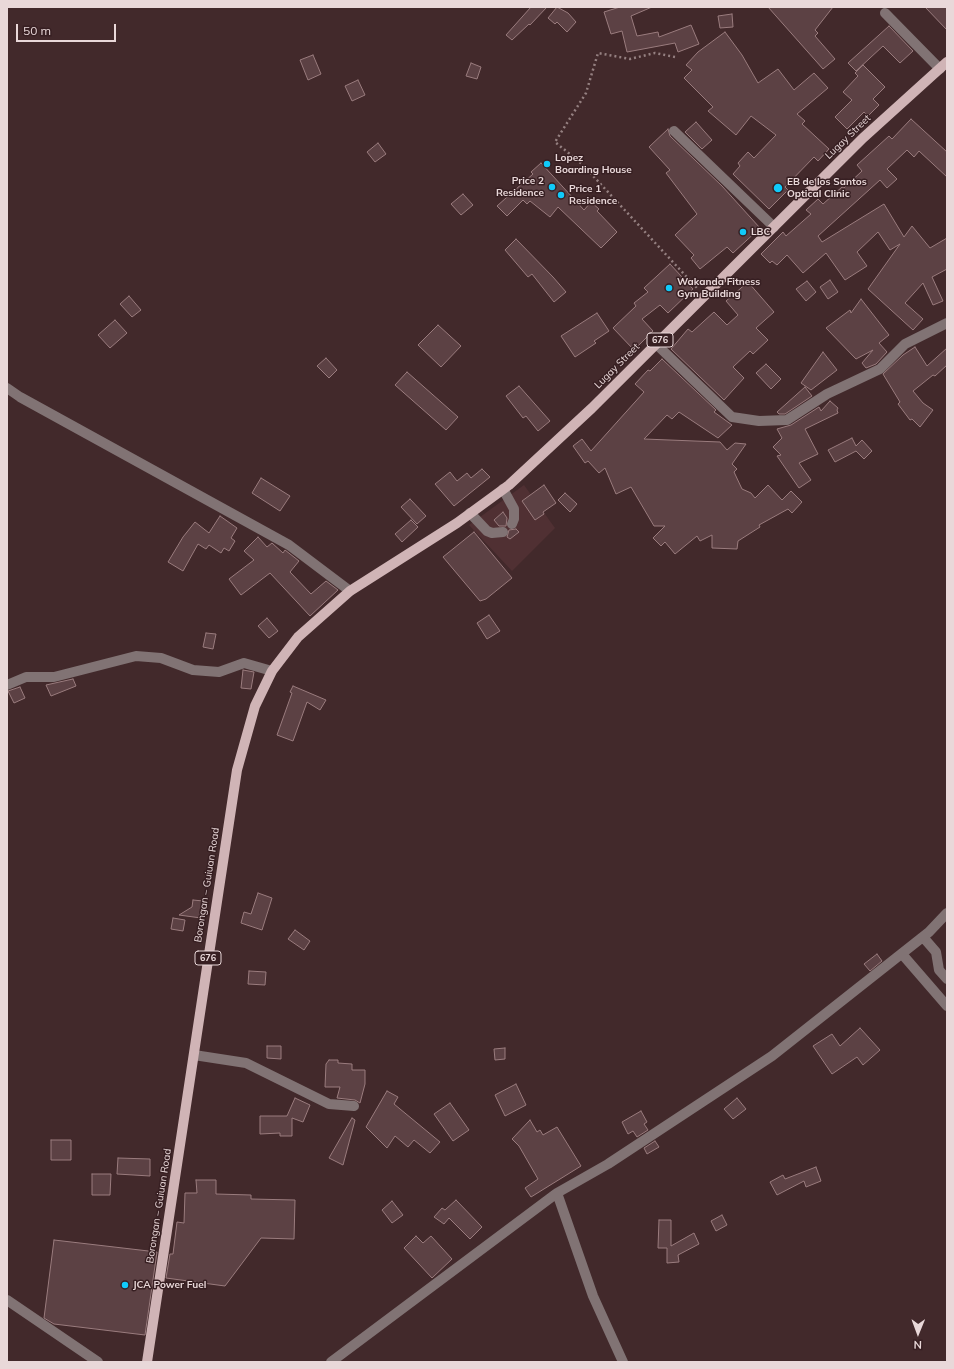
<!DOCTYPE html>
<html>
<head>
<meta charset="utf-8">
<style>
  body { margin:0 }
  #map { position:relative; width:954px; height:1369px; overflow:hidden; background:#42292b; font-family:Mulish,sans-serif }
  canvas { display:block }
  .frame { position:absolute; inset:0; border:8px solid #e9d8d9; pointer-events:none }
  .north { position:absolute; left:898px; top:1313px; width:40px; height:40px; -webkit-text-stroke:3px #371f22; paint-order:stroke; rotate:181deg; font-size:11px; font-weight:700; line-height:16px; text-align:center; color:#e9d8d9 }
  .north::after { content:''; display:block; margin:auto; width:14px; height:18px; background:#e9d8d9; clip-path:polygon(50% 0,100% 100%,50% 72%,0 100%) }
  .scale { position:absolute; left:16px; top:24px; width:100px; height:18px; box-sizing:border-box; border:2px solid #e9d8d9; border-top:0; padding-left:5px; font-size:12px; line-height:14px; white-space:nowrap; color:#e9d8d9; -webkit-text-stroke:3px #371f22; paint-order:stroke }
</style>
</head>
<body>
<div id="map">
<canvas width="954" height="1369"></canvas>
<div class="frame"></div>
<div class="north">N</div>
<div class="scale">50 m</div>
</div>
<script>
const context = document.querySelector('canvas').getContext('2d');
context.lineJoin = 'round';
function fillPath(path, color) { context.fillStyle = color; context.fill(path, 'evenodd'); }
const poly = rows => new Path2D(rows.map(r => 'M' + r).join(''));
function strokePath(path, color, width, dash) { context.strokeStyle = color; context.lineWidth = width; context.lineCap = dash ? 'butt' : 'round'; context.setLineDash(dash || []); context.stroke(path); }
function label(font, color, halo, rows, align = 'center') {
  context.font = font + ' Mulish,sans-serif'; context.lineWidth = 3; context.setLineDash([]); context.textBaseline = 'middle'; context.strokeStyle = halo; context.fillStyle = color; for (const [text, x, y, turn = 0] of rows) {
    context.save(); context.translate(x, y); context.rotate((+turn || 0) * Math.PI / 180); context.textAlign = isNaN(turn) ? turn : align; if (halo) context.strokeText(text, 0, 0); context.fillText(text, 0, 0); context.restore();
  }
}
const built = poly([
  [524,485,555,528,512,571,469,525]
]);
const building = poly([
  [531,7,547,7,530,25,529,24,512,40,506,35,531,7],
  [557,7,568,13,576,22,567,32,557,22,555,24,548,18,557,7],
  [620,7,652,7,631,16,637,36,658,32,659,37,691,25,699,44,678,52,675,43,627,52,622,31,611,34,604,12,620,7],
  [768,7,833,7,815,30,818,33,815,36,835,59,823,69,768,7],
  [925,7,947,7,947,30,925,7],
  [732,14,733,27,720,28,718,16,732,14],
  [889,26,913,51,900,63,883,46,856,71,848,63,889,26],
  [725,32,742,55,758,83,778,69,794,90,814,73,828,88,797,114,805,121,802,124,829,149,818,161,814,157,785,187,788,190,769,209,733,174,740,166,738,163,748,152,754,158,776,135,751,116,736,135,708,111,713,107,684,78,692,70,686,65,698,52,725,32],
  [313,55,321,74,308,80,300,60,313,55],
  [471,63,481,67,477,79,466,76,471,63],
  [863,65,885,87,873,99,879,105,868,116,864,112,847,129,835,117,852,100,843,92,858,76,855,73,863,65],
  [358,80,365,95,352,101,345,86,358,80],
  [911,119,947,152,947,177,919,151,914,157,907,150,887,169,897,179,887,188,880,180,818,236,822,242,884,204,904,237,912,226,930,248,947,238,947,269,932,277,943,301,933,305,923,283,905,303,923,319,913,330,868,289,900,244,890,250,878,232,857,252,867,266,845,280,826,253,803,273,787,255,777,265,772,261,770,263,761,254,783,232,786,236,811,214,806,210,818,199,823,204,842,187,844,188,862,171,857,165,889,136,892,139,911,119],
  [696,122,712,140,702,149,685,132,696,122],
  [668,129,670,136,722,186,760,228,733,253,727,247,700,269,691,258,694,255,675,235,697,214,666,173,670,170,649,147,668,129],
  [378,143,386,154,375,162,367,152,378,143],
  [541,163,584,210,591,202,599,209,597,211,617,232,601,248,558,207,550,217,530,201,527,204,523,200,507,216,497,206,533,174,531,172,541,163],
  [463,194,473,205,461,215,451,204,463,194],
  [516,239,553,277,566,292,554,302,532,274,528,277,505,250,516,239],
  [670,264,693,289,668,313,660,305,642,319,653,331,634,350,613,328,636,306,634,303,648,292,644,288,670,264],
  [830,280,838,292,828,299,820,287,830,280],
  [807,281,816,292,806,301,796,289,807,281],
  [748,282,774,312,756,328,768,340,753,354,750,351,733,367,744,378,724,400,671,349,688,329,692,332,714,312,727,325,738,315,726,301,748,282],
  [129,296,141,310,132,317,120,304,129,296],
  [861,299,889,335,879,343,887,352,876,364,866,368,862,363,873,350,856,359,826,328,850,310,851,313,861,299],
  [597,313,609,331,594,341,596,343,575,357,561,336,597,313],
  [115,320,127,333,110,348,98,335,115,320],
  [438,325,461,346,441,367,418,345,438,325],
  [915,347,927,366,947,348,947,365,935,376,933,375,913,391,923,403,933,410,920,427,912,419,910,420,898,404,900,402,883,374,903,355,915,347],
  [823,352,837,370,811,390,801,383,823,352],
  [326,358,337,370,329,378,317,366,326,358],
  [662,359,716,410,714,412,732,425,718,438,679,412,672,419,667,415,644,439,720,442,727,450,735,443,746,444,732,464,737,469,734,472,742,489,751,493,755,498,768,485,782,500,791,491,802,502,792,513,788,509,759,525,760,527,738,541,737,549,712,548,712,535,700,541,697,536,675,554,665,542,661,546,653,538,665,526,654,526,631,487,616,494,605,468,599,473,588,461,585,463,573,446,582,439,591,451,644,392,635,384,648,370,650,371,662,359],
  [766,364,781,379,771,389,756,373,766,364],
  [407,372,458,417,446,430,395,385,407,372],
  [519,386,550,421,538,431,526,416,523,418,506,396,519,386],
  [805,387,812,396,785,414,779,414,777,412,805,387],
  [830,401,838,408,837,410,838,413,805,429,818,454,799,463,811,480,799,488,777,456,781,455,773,447,782,438,777,429,791,425,819,407,821,411,830,401],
  [852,438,856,446,862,440,872,451,864,459,856,451,835,462,828,450,852,438],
  [482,469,490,477,454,506,435,484,450,472,457,481,467,473,471,478,482,469],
  [261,478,290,496,280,511,252,493,261,478],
  [544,485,556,503,543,512,544,514,535,520,522,501,544,485],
  [565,493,577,504,570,512,558,500,565,493],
  [410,499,426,516,417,524,401,507,410,499],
  [503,512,507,518,506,526,499,526,494,520,503,512],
  [220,516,237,528,231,538,235,541,229,551,224,548,221,553,209,545,206,549,198,544,183,571,168,562,183,537,195,522,209,533,220,516],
  [411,520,418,527,402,542,395,534,411,520],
  [516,529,519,532,510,539,507,537,509,530,516,529],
  [474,532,512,578,486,599,480,601,443,557,474,532],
  [258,537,267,547,272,543,283,553,285,550,299,561,290,572,311,594,326,581,338,590,310,616,270,573,241,595,229,579,254,560,244,551,258,537],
  [489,615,500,631,487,639,477,623,489,615],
  [267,618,278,631,269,638,258,626,267,618],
  [206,633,216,634,213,649,203,647,206,633],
  [243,670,254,672,251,689,241,688,243,670],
  [73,679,76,686,51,696,46,685,73,679],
  [293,686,326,700,320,710,307,702,293,741,277,735,292,693,290,692,293,686],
  [20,687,25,698,14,703,8,691,20,687],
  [258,893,272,898,262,930,241,923,244,912,251,914,258,893],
  [193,900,203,901,201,918,179,915,192,907,193,900],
  [173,918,185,920,183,931,171,929,173,918],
  [295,930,310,941,304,950,288,939,295,930],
  [877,954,882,961,870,971,864,964,877,954],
  [249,971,266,972,265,985,248,984,249,971],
  [860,1028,880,1050,863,1065,857,1057,832,1074,813,1046,832,1034,840,1046,860,1028],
  [267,1046,281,1046,281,1059,267,1058,267,1046],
  [505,1048,505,1059,495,1060,494,1049,505,1048],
  [329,1060,338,1060,338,1063,352,1064,352,1070,365,1070,365,1084,360,1103,355,1100,337,1098,340,1087,325,1087,326,1064,329,1060],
  [516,1084,526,1105,505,1116,495,1095,516,1084],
  [387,1091,398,1097,394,1104,440,1142,430,1153,414,1140,408,1147,395,1136,387,1148,366,1127,387,1091],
  [295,1098,310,1105,303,1122,292,1118,292,1136,280,1136,280,1133,260,1134,260,1116,287,1116,295,1098],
  [737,1098,746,1109,733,1119,724,1109,737,1098],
  [450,1103,469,1130,453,1141,434,1114,450,1103],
  [641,1111,647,1122,644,1124,648,1130,637,1137,633,1131,628,1134,622,1122,641,1111],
  [352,1118,355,1120,343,1165,329,1158,352,1118],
  [530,1120,537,1132,540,1130,543,1135,557,1127,581,1166,531,1197,525,1188,538,1179,519,1146,512,1139,530,1120],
  [51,1140,71,1140,71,1160,51,1160,51,1140],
  [655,1141,659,1147,647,1154,644,1148,655,1141],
  [118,1158,150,1159,150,1176,117,1174,118,1158],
  [816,1167,821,1181,806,1187,804,1181,777,1195,770,1182,783,1175,785,1179,816,1167],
  [92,1174,111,1174,110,1195,92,1195,92,1174],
  [196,1180,216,1180,216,1194,251,1195,251,1199,295,1200,294,1239,261,1238,225,1286,166,1278,170,1254,173,1254,177,1222,184,1223,185,1193,197,1193,196,1180],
  [456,1200,482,1227,470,1239,449,1218,444,1224,434,1217,442,1208,445,1210,456,1200],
  [392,1201,403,1215,392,1223,382,1210,392,1201],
  [722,1215,727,1225,716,1231,711,1221,722,1215],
  [659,1220,671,1220,671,1246,694,1233,699,1244,678,1255,679,1262,667,1263,667,1248,658,1248,659,1220],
  [416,1236,423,1243,431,1236,452,1259,432,1278,404,1248,416,1236],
  [54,1240,157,1252,145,1335,54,1324,44,1318,54,1240]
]);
const path = poly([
  [675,57,655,53,630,59,598,53,586,93,555,142,582,164,697,288]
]);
const minor = poly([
  [885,13,940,69],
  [674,131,774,227],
  [656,344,732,417,759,421,787,420,827,394,880,369,905,344,947,323],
  [7,388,20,397,289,545,350,591],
  [503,489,514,509,514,519,512,524],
  [470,513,487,531,492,533,503,532],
  [7,685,26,677,54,677,136,656,161,658,193,670,219,672,244,663,272,671],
  [923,937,936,952,939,970,947,979],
  [902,954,947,1006],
  [194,1055,246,1063,329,1104,354,1106],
  [557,1193,593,1296,623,1362],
  [7,1300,98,1362],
  [331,1362,557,1193,608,1164,772,1056,929,932,947,913]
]);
const major = poly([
  [147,1362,237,770,255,706,272,671,298,637,350,591,457,523,509,485,592,408,863,138,947,62]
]);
const markers = [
  [547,164,4,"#10cafa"],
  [552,187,4,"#10cafa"],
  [778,188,5,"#10cafa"],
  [561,195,4,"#10cafa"],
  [743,232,4,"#10cafa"],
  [669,288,4,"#10cafa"],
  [125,1285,4,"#10cafa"]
];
const shields = [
  [660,340,26],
  [208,958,26]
];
const shieldNames = [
  ["676",660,340],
  ["676",208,958]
];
const streetNames = [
  ["Lugay Street",848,137,-44],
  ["Lugay Street",617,366,-45],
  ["Borongan – Guiuan Road",207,885,-81],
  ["Borongan – Guiuan Road",159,1206,-81]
];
const poiNames = [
  ["Lopez",555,158],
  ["Boarding House",555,170],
  ["Price 2",544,181,"right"],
  ["Residence",544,193,"right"],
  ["EB de los Santos",787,182],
  ["Optical Clinic",787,194],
  ["Price 1",569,189],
  ["Residence",569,201],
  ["LBC",751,232],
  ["Wakanda Fitness",677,282],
  ["Gym Building",677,294],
  ["JCA Power Fuel",133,1285]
];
fillPath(built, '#503033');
fillPath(building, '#5c4144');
strokePath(building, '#9a7c7e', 1);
strokePath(path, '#958081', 2.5, [2, 3]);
strokePath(minor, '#817374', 10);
strokePath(major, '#d0b4b6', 10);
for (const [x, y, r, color] of markers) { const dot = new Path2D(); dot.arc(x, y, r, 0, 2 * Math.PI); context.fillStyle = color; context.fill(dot); strokePath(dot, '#371f22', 1.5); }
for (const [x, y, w] of shields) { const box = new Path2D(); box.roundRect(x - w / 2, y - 7, w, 14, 3); context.fillStyle = '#371f22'; context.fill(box); strokePath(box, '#e9d8d9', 1); }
label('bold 9px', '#e9d8d9', null, shieldNames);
label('10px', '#e9d8d9', '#371f22', streetNames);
label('bold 10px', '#e9d8d9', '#371f22', poiNames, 'left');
</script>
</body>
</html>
